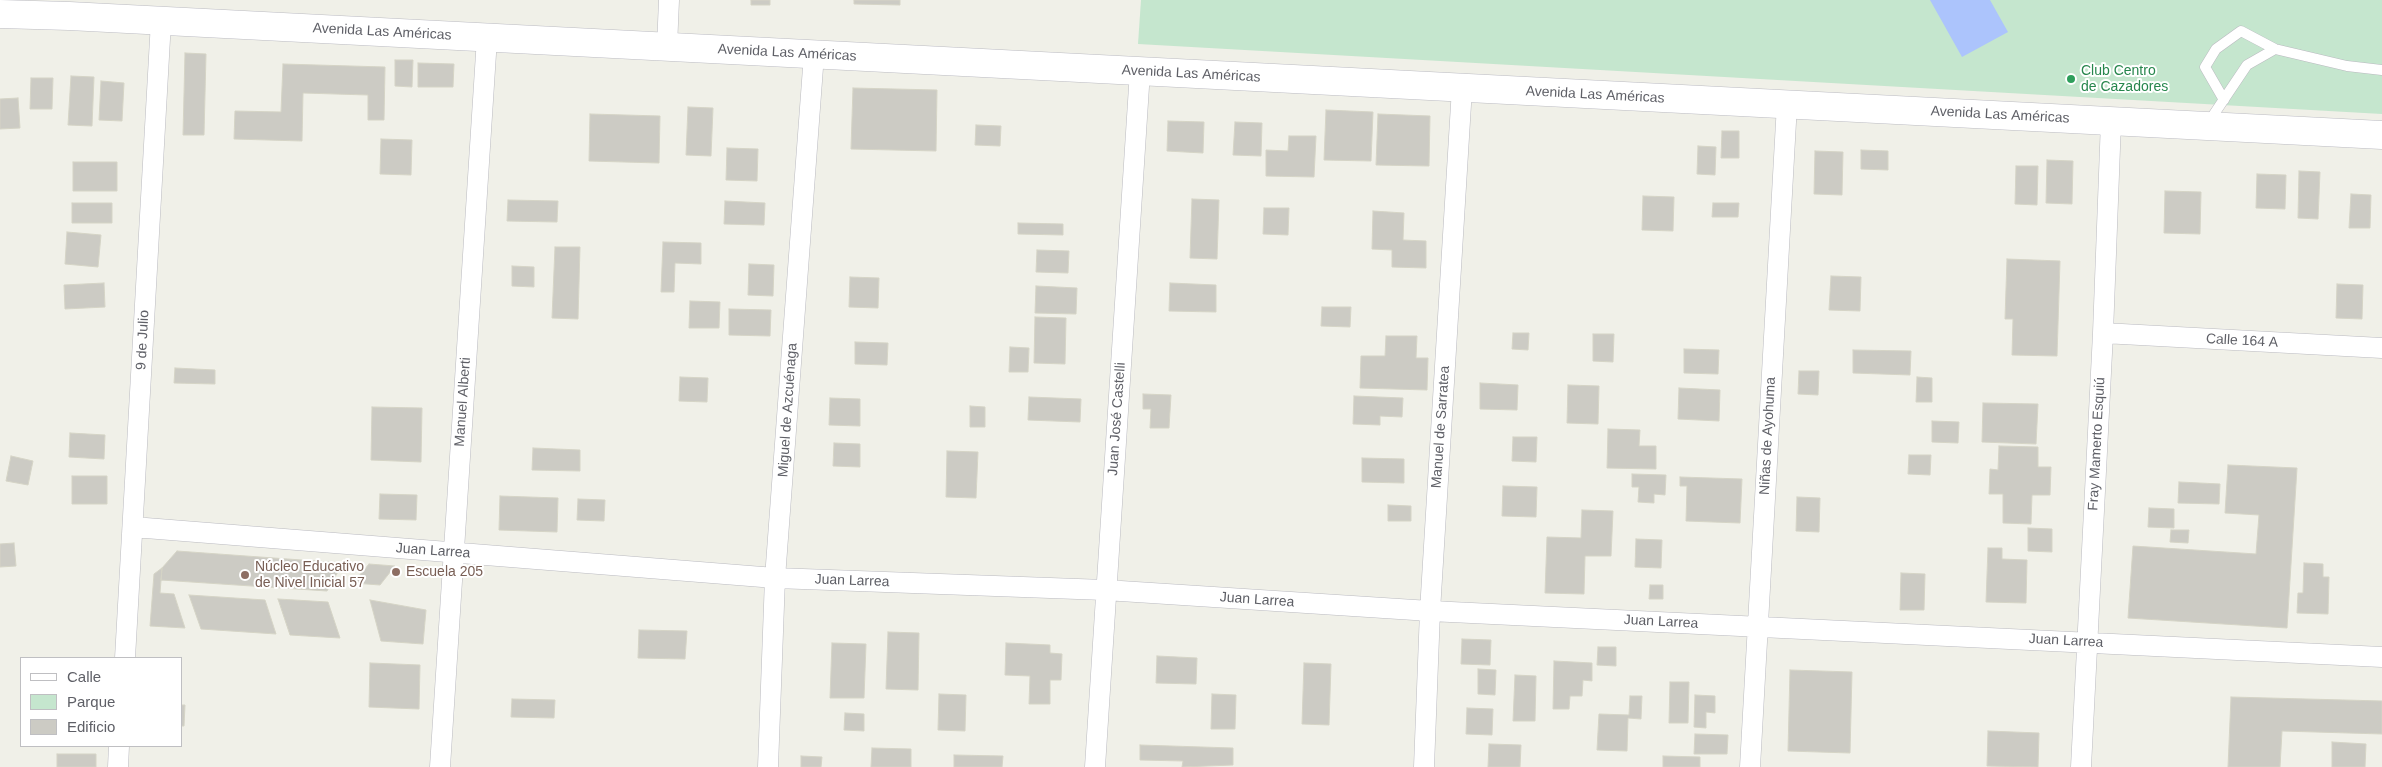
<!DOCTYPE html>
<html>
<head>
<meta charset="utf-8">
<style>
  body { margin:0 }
  #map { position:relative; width:2382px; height:767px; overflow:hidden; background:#f0f0e8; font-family:Helvetica,sans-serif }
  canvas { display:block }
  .legend { position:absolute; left:20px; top:657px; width:162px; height:90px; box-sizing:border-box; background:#fff; border:1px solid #bfbfc2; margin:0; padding:6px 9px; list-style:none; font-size:15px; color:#5f6067 }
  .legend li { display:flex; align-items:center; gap:10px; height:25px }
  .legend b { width:25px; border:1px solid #bfbfc2 }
</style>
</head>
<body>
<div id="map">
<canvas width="2382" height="767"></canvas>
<ul class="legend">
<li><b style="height:6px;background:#fff"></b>Calle</li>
<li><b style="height:14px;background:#c5e6ce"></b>Parque</li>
<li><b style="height:14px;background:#cccbc4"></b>Edificio</li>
</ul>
</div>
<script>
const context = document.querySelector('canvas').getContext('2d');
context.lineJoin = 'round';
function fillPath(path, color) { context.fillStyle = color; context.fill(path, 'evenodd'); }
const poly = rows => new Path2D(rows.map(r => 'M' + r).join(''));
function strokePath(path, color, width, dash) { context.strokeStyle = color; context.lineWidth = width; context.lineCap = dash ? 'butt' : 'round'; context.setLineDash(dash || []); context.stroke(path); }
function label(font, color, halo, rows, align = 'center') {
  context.font = font + ' Helvetica,sans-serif'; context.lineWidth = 4; context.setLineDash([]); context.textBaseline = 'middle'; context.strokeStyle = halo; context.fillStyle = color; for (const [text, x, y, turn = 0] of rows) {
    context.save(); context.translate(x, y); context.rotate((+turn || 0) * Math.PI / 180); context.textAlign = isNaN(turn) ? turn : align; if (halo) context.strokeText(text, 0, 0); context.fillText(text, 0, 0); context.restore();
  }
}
const green = poly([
  [1141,0,2382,0,2382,114,1138,44]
]);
const water = poly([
  [1930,0,1990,0,2008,32,1962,57]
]);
const building = poly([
  [751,0,770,0,770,5,751,5,751,0],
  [854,0,900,0,900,5,854,4,854,0],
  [185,53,206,54,204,135,183,135,185,53],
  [395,60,413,60,412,87,395,86,395,60],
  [418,63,454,64,453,87,418,87,418,63],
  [283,64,385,67,384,120,368,120,368,95,303,93,302,141,234,139,235,111,281,112,283,64],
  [71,76,94,77,92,126,68,125,71,76],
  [31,78,53,78,52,109,30,109,31,78],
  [101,81,124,83,122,121,99,120,101,81],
  [853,88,937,90,936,151,851,149,853,88],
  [18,98,20,128,0,129,0,99,18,98],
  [688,107,713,108,711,156,686,155,688,107],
  [1326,110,1373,112,1371,161,1324,160,1326,110],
  [590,114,660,116,659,163,589,161,590,114],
  [1378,114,1430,116,1429,166,1376,165,1378,114],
  [1168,121,1204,122,1203,153,1167,151,1168,121],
  [1235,122,1262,123,1261,156,1233,155,1235,122],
  [976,125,1001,126,1000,146,975,145,976,125],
  [1722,131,1739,131,1739,158,1721,158,1722,131],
  [1289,136,1316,136,1314,177,1266,176,1266,150,1288,151,1289,136],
  [381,139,412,140,411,175,380,174,381,139],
  [1698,146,1716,147,1715,175,1697,174,1698,146],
  [727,148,758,149,757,181,726,180,727,148],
  [1861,150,1888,151,1888,170,1861,169,1861,150],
  [1815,151,1843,152,1842,195,1814,194,1815,151],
  [2047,160,2073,161,2072,204,2046,203,2047,160],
  [73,162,117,162,117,191,73,191,73,162],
  [2016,166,2038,166,2037,205,2015,204,2016,166],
  [2299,171,2320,172,2318,219,2298,218,2299,171],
  [2257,174,2286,175,2285,209,2256,208,2257,174],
  [2165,191,2201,192,2200,234,2164,233,2165,191],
  [2351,194,2371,195,2370,228,2349,228,2351,194],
  [1643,196,1674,197,1673,231,1642,230,1643,196],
  [1192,199,1219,200,1217,259,1190,258,1192,199],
  [508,200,558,201,557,222,507,221,508,200],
  [725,201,765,203,764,225,724,224,725,201],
  [72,203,112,203,112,223,72,223,72,203],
  [1713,203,1739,203,1738,217,1712,217,1713,203],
  [1264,208,1289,208,1288,235,1263,234,1264,208],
  [1373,211,1404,213,1403,240,1426,241,1426,268,1392,267,1392,250,1372,249,1373,211],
  [1018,223,1063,224,1063,235,1018,234,1018,223],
  [67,232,101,235,98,267,65,264,67,232],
  [663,242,701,243,701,264,675,263,674,292,661,292,663,242],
  [555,247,580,247,578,319,552,318,555,247],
  [1037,250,1069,251,1068,273,1036,272,1037,250],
  [2007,259,2060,261,2057,356,2012,355,2013,319,2005,319,2007,259],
  [749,264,774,265,773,296,748,295,749,264],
  [512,266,534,267,534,287,512,286,512,266],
  [1831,276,1861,277,1860,311,1829,310,1831,276],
  [850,277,879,278,878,308,849,307,850,277],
  [104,283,105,307,65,309,64,285,104,283],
  [1170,283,1216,285,1216,312,1169,311,1170,283],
  [2337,284,2363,285,2362,319,2336,318,2337,284],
  [1036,286,1077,288,1076,314,1035,313,1036,286],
  [690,301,720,302,719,328,689,328,690,301],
  [1322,307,1351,307,1350,327,1321,326,1322,307],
  [729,309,771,310,770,336,729,335,729,309],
  [1035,317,1066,318,1065,364,1034,363,1035,317],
  [1513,333,1529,333,1528,350,1512,349,1513,333],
  [1593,334,1614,334,1613,362,1593,361,1593,334],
  [1386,336,1417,336,1416,358,1428,358,1427,390,1360,388,1361,356,1385,356,1386,336],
  [855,342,888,343,887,365,855,364,855,342],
  [1010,347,1029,348,1028,372,1009,372,1010,347],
  [1684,349,1719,350,1718,374,1684,373,1684,349],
  [1853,350,1911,351,1910,375,1853,373,1853,350],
  [175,368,215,370,215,384,174,383,175,368],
  [1799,371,1819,371,1818,395,1798,394,1799,371],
  [680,377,708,378,707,402,679,401,680,377],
  [1917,377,1932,378,1932,402,1916,402,1917,377],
  [1480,383,1518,385,1517,410,1480,409,1480,383],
  [1568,385,1599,386,1598,424,1567,423,1568,385],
  [1679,388,1720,390,1719,421,1678,419,1679,388],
  [1143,394,1171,395,1169,428,1150,428,1151,409,1143,409,1143,394],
  [1354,396,1403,398,1402,417,1380,416,1380,425,1353,424,1354,396],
  [1029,397,1081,399,1080,422,1028,420,1029,397],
  [830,398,860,399,860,426,829,425,830,398],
  [1983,403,2038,404,2036,444,1982,442,1983,403],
  [970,406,985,407,985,427,970,427,970,406],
  [372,407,422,408,421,462,371,460,372,407],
  [1932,421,1959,422,1958,443,1932,442,1932,421],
  [1608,429,1640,430,1639,446,1656,446,1656,469,1607,468,1608,429],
  [70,433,105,435,104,459,69,457,70,433],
  [1513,437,1537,437,1536,462,1512,461,1513,437],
  [834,443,860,444,860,467,833,466,834,443],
  [1999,446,2038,447,2038,467,2051,467,2050,495,2032,495,2031,524,2003,523,2003,494,1989,494,1990,469,1998,470,1999,446],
  [533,448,580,450,580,471,532,470,533,448],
  [947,451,978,452,976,498,946,497,947,451],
  [1909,455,1931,455,1930,475,1908,474,1909,455],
  [11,456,33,461,28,485,6,481,11,456],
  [1362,458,1404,459,1404,483,1362,482,1362,458],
  [2228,465,2297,468,2287,628,2128,618,2133,546,2256,554,2259,515,2225,513,2228,465],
  [1632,474,1666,475,1665,495,1654,494,1654,503,1638,502,1639,487,1632,487,1632,474],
  [72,476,107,476,107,504,72,504,72,476],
  [1680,477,1742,479,1740,523,1686,521,1687,486,1680,486,1680,477],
  [2179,482,2220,484,2219,504,2178,503,2179,482],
  [1503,486,1537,487,1536,517,1502,516,1503,486],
  [380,494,417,495,416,520,379,519,380,494],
  [500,496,558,498,557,532,499,530,500,496],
  [1797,497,1820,498,1819,532,1796,531,1797,497],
  [578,499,605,500,604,521,577,520,578,499],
  [1388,505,1411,506,1411,521,1388,521,1388,505],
  [2149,508,2174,509,2174,528,2148,527,2149,508],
  [1582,510,1613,511,1611,556,1585,556,1584,594,1545,593,1547,537,1581,538,1582,510],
  [2028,528,2052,529,2052,552,2028,551,2028,528],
  [2171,530,2189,530,2188,543,2170,542,2171,530],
  [1636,539,1662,540,1661,568,1635,567,1636,539],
  [14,543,16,566,0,567,0,544,14,543],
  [1988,548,2002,548,2002,559,2027,560,2026,603,1986,602,1988,548],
  [177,551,343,563,327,591,161,580,162,568,177,551],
  [2304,563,2323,564,2323,577,2329,577,2328,614,2297,613,2298,593,2303,593,2304,563],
  [369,564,395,566,380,585,353,583,369,564],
  [162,568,160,593,174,594,185,628,150,626,154,574,162,568],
  [1901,573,1925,574,1924,610,1900,610,1901,573],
  [1650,585,1663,585,1663,599,1649,599,1650,585],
  [189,595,265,600,276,634,201,629,189,595],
  [278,599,328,602,340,638,290,635,278,599],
  [370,600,426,610,423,644,381,641,370,600],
  [639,630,687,631,685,659,638,658,639,630],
  [888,632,919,633,918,690,886,689,888,632],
  [1462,639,1491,640,1490,665,1461,664,1462,639],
  [832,643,866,644,864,698,830,698,832,643],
  [1006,643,1050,645,1050,653,1062,654,1061,680,1050,680,1050,704,1029,704,1030,676,1005,675,1006,643],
  [1598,647,1616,647,1616,666,1597,665,1598,647],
  [1157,656,1197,658,1196,684,1156,683,1157,656],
  [1554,661,1592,663,1592,681,1583,680,1582,696,1570,696,1569,709,1553,709,1554,661],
  [370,663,420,665,419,709,369,707,370,663],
  [1304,663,1331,664,1329,725,1302,724,1304,663],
  [1478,669,1496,670,1495,695,1478,694,1478,669],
  [1790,670,1852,672,1850,753,1788,751,1790,670],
  [1515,675,1536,676,1535,721,1513,721,1515,675],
  [1670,682,1689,682,1688,723,1669,723,1670,682],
  [939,694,966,695,965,731,938,730,939,694],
  [1212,694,1236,695,1235,729,1211,729,1212,694],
  [1695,695,1715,696,1715,713,1706,712,1706,728,1694,727,1695,695],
  [1630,696,1642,696,1641,719,1628,718,1627,751,1597,750,1599,714,1629,715,1630,696],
  [2231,697,2382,701,2382,734,2282,731,2280,767,2228,767,2231,697],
  [512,699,555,700,554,718,511,717,512,699],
  [181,705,185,705,184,726,181,726,181,705],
  [1467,708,1493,709,1492,735,1466,734,1467,708],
  [845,713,864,714,864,731,844,730,845,713],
  [1988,731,2039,733,2038,767,1987,766,1988,731],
  [1695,734,1728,735,1727,754,1694,754,1695,734],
  [2332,742,2366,744,2365,767,2332,767,2332,742],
  [1489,744,1521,745,1520,767,1488,767,1489,744],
  [1140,745,1233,748,1233,765,1182,767,1183,761,1140,760,1140,745],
  [872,748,911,749,911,767,871,767,872,748],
  [57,754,96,754,96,767,57,767,57,754],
  [954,755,1003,756,1002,767,954,767,954,755],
  [801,756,822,757,821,767,801,767,801,756],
  [1663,756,1700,757,1700,767,1663,767,1663,756]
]);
const lane = poly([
  [2224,100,2205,67,2216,49,2241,31,2275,49,2347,66,2382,70],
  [2208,123,2247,65,2275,49]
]);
const street = poly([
  [667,47,669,0],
  [2103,333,2382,348],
  [133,527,775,578,1105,590,1430,611,2382,657],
  [125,658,161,21],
  [118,767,119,746],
  [440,767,487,38],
  [768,767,775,578,814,54],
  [1095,767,1140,71],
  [1424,767,1430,611,1462,88],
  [1750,767,1787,104],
  [2081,767,2103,333,2111,121]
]);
const secondary = poly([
  [0,14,69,16,2382,135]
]);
const markers = [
  [2071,79,5,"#2e9e5b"],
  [396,572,5,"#8d6e63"],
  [245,575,5,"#8d6e63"]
];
const streetNames = [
  ["Avenida Las Américas",382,32,3],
  ["Avenida Las Américas",787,53,3],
  ["Avenida Las Américas",1191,74,3],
  ["Avenida Las Américas",1595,95,3],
  ["Avenida Las Américas",2000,115,3],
  ["9 de Julio",143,340,-87],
  ["Calle 164 A",2242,341,3],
  ["Manuel Alberti",463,402,-86],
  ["Miguel de Azcuénaga",788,410,-86],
  ["Juan José Castelli",1117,419,-86],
  ["Manuel de Sarratea",1441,427,-86],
  ["Niñas de Ayohuma",1768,436,-87],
  ["Fray Mamerto Esquiú",2097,444,-87],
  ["Juan Larrea",433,551,4],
  ["Juan Larrea",852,581,2],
  ["Juan Larrea",1257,600,4],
  ["Juan Larrea",1661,622,3],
  ["Juan Larrea",2066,641,3]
];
const leisureNames = [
  ["Club Centro",2081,71],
  ["de Cazadores",2081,87]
];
const educationNames = [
  ["Núcleo Educativo",255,567],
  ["de Nivel Inicial 57",255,583],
  ["Escuela 205",406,572]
];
fillPath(green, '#c5e6ce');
fillPath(water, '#acc4fc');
fillPath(building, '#cccbc4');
strokePath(building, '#d5d4c6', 1);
strokePath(lane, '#babac0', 11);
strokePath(street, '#babac0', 21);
strokePath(secondary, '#bbbbc2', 29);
strokePath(lane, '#fff', 10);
strokePath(street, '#fff', 20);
strokePath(secondary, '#fff', 28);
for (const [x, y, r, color] of markers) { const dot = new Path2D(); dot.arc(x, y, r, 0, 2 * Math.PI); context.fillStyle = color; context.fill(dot); strokePath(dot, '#fff', 2); }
label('14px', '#5f6067', '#fff', streetNames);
label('14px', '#27864d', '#fff', leisureNames, 'left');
label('14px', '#785e54', '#fff', educationNames, 'left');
</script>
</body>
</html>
